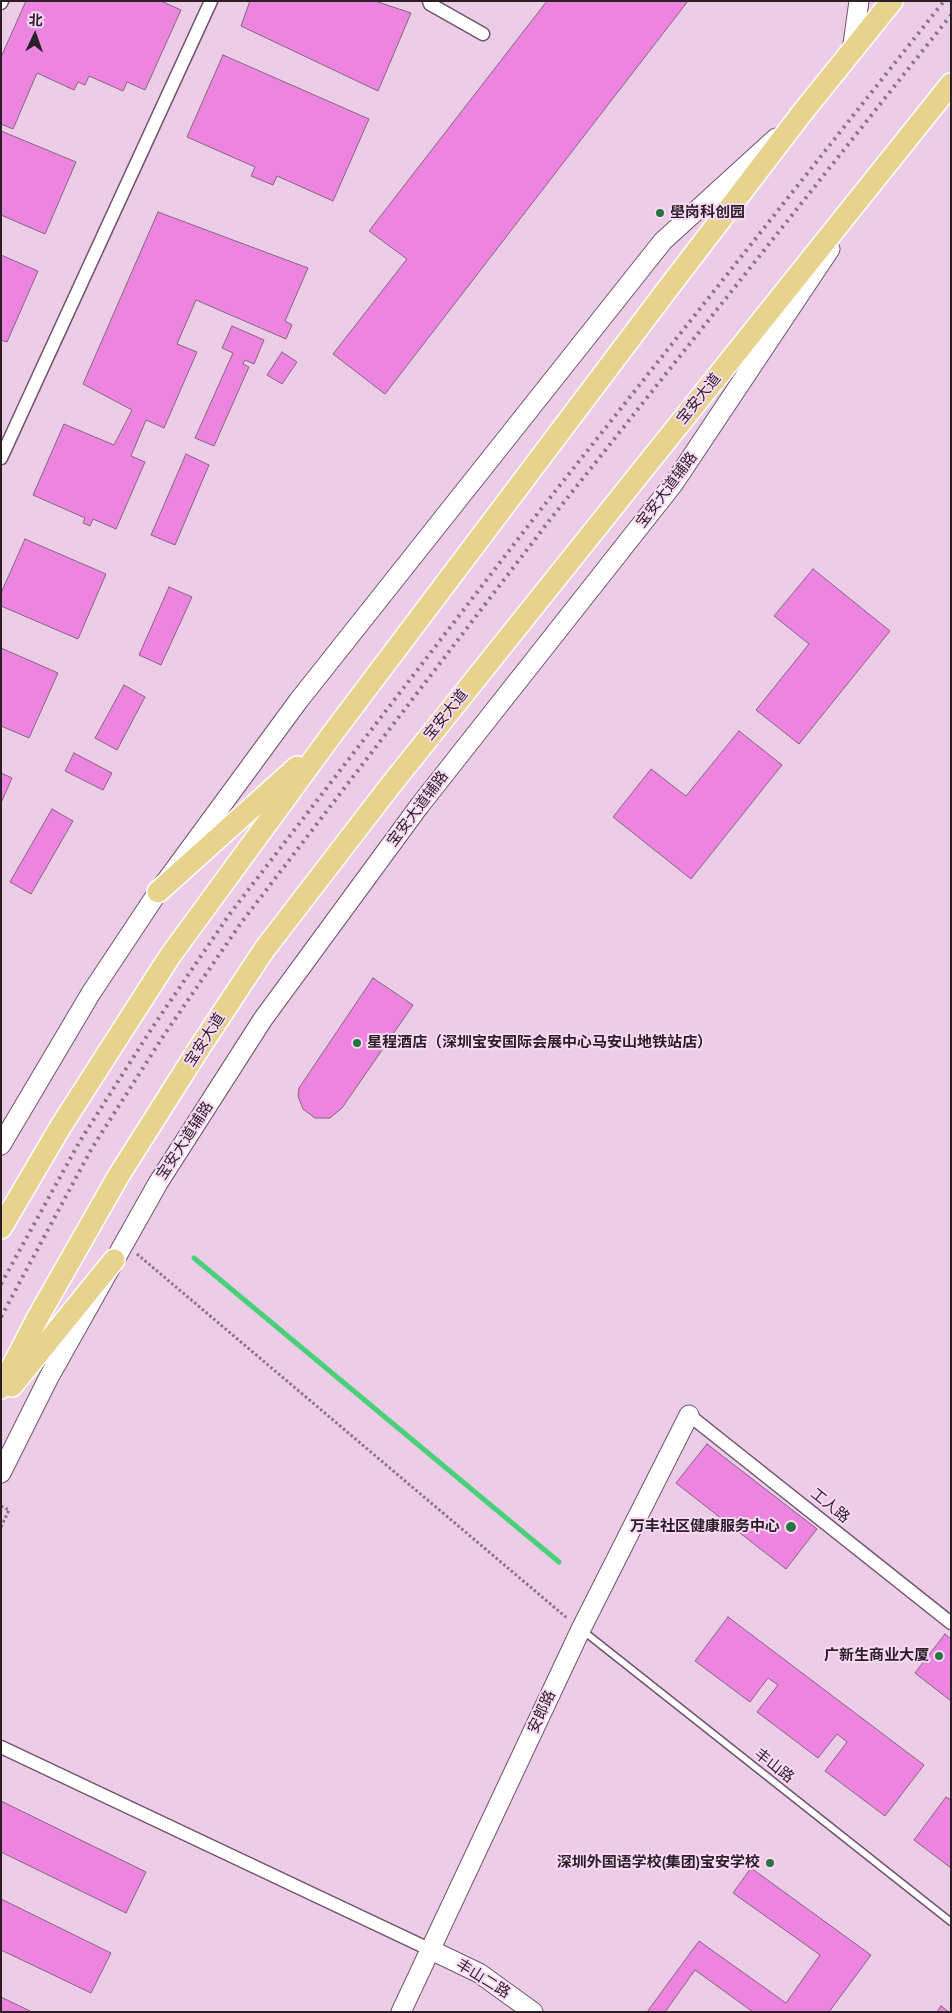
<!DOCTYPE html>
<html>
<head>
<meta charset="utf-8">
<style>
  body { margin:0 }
  #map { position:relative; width:952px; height:2013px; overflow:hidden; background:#edcce7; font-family:"PT Sans Narrow","Noto Sans SC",sans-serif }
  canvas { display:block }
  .frame { position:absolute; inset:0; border:2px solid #2a1f29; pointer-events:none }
  .north { position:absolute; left:10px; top:10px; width:50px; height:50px; -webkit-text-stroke:4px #fad9f4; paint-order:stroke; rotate:3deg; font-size:14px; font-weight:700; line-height:20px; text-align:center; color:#2a1f29 }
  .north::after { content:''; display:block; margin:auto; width:18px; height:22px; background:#2a1f29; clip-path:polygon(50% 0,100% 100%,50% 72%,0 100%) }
</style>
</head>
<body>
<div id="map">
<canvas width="952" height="2013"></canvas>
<div class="frame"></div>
<div class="north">北</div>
</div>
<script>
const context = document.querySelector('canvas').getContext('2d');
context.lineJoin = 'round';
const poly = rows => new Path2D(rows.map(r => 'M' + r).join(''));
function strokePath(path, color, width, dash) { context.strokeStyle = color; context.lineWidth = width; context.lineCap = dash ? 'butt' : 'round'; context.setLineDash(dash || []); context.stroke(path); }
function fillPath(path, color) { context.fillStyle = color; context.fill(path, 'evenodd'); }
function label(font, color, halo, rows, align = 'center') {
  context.font = font + ' "PT Sans Narrow","Noto Sans SC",sans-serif'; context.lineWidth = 4; context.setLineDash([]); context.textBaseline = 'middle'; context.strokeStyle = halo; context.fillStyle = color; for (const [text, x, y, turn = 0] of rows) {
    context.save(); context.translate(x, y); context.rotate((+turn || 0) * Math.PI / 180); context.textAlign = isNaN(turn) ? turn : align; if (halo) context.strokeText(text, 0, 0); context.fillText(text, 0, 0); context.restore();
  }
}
const stream = poly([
  [194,1258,559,1562]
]);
const building = poly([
  [26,1,161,1,181,10,145,90,127,82,123,91,89,76,85,85,78,82,74,90,37,73,13,129,1,124,1,57,26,1],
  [250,1,375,1,411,13,378,91,241,26,250,1],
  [547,1,688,1,385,394,333,354,407,259,369,231,547,1],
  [223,55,369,119,333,201,277,176,273,185,251,176,255,167,187,137,223,55],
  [1,131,76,162,45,234,1,215,1,131],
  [158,212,308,268,285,321,292,325,286,339,196,300,177,344,197,352,164,428,146,420,131,456,145,462,116,529,93,519,90,526,83,523,85,518,33,495,64,424,114,445,132,410,83,384,158,212],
  [1,255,38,271,7,342,1,340,1,255],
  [232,326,264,340,254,364,245,360,243,364,249,367,214,446,195,438,233,353,222,348,232,326],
  [282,352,297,362,282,384,267,375,282,352],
  [186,454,209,465,175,545,151,535,186,454],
  [25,539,106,574,78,639,1,606,1,593,25,539],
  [813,569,890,631,799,744,756,710,809,644,774,616,813,569],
  [169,587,192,597,161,665,139,655,169,587],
  [1,648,58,673,29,738,1,726,1,648],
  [124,685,145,697,117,750,95,738,124,685],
  [739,731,782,765,691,879,613,817,651,769,686,796,739,731],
  [74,753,112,773,103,790,65,771,74,753],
  [1,773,12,778,1,803,1,773],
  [52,809,73,821,31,894,10,882,52,809],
  [373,978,413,1005,342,1108,330,1118,315,1118,303,1109,298,1096,299,1088,373,978],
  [707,1444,817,1529,786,1569,676,1483,707,1444],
  [728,1617,924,1765,885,1816,825,1771,847,1742,837,1734,818,1758,757,1712,778,1685,768,1678,750,1702,695,1661,728,1617],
  [945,1634,951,1639,951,1701,915,1673,945,1634],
  [946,1797,951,1800,951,1868,914,1840,946,1797],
  [1,1801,146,1872,126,1913,1,1852,1,1801],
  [751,1868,871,1955,829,2012,753,2012,695,1970,665,2012,647,2012,699,1941,786,2003,820,1955,733,1893,751,1868],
  [1,1899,111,1953,91,1993,1,1950,1,1899],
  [1,1997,32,2012,1,2012,1,1997],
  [941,2006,949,2012,937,2012,941,2006]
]);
const path = poly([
  [137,1254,567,1618],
  [1,1506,9,1510,1,1527]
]);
const lane = poly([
  [582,1630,951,1922]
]);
const street = poly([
  [429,1,430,4,483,34],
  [1,3,2,1],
  [1,458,211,1],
  [689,1415,951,1623],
  [1,1747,431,1950]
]);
const secondary = poly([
  [852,51,859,1],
  [1,1145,91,993,158,892,299,700,663,241,776,138],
  [1,1473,49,1377,158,1183,263,1019,420,805,674,483,830,249],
  [431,1950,479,1973,533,2012],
  [401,2012,581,1629,689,1415]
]);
const primary = poly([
  [158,892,297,767],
  [1,1228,61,1126,170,956,330,737,663,295,802,113,892,1],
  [12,1386,114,1260],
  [1,1388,38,1317,119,1175,200,1047,264,950,390,786,951,84]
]);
const rail = poly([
  [1,1284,80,1141,152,1028,229,915,538,513,944,1],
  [1,1317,92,1148,164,1035,241,923,549,521,951,15]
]);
const markers = [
  [660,213,5,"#277342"],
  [357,1043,5,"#277342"],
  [791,1527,6,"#277342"],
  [939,1656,5,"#277342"],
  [770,1863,5,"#277342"]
];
const poiNames = [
  ["壆岗科创园",670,213,"left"],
  ["星程酒店（深圳宝安国际会展中心马安山地铁站店）",367,1043,"left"],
  ["万丰社区健康服务中心",780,1527],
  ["广新生商业大厦",929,1656],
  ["深圳外国语学校(集团)宝安学校",760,1863]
];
const streetNames = [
  ["宝安大道",699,399,-51],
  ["宝安大道辅路",667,490,-53],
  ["宝安大道",446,715,-51],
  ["宝安大道辅路",418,809,-53],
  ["宝安大道",205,1040,-57],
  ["宝安大道辅路",185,1141,-57],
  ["工人路",830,1506,39],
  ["安郎路",542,1712,-65],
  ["丰山路",774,1766,38],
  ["丰山二路",483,1979,32]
];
strokePath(stream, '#4ad07a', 5);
fillPath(building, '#ed84e0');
strokePath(building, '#82667e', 1);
strokePath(lane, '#6f546b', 9);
strokePath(street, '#6f546b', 15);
strokePath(secondary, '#6f546b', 21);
strokePath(primary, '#fff', 24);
strokePath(path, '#897486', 3, [2.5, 2.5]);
strokePath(lane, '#fff', 6);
strokePath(street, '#fff', 12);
strokePath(secondary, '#fff', 19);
strokePath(primary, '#e8d38e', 21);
strokePath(rail, '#887385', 4, [2.5, 5]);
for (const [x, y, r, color] of markers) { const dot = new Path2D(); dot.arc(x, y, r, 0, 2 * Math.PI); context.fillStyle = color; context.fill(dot); strokePath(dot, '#fad9f4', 2); }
label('bold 15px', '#2a1f29', '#fad9f4', poiNames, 'right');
label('15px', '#2a1f29', '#fad9f4', streetNames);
</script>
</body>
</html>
